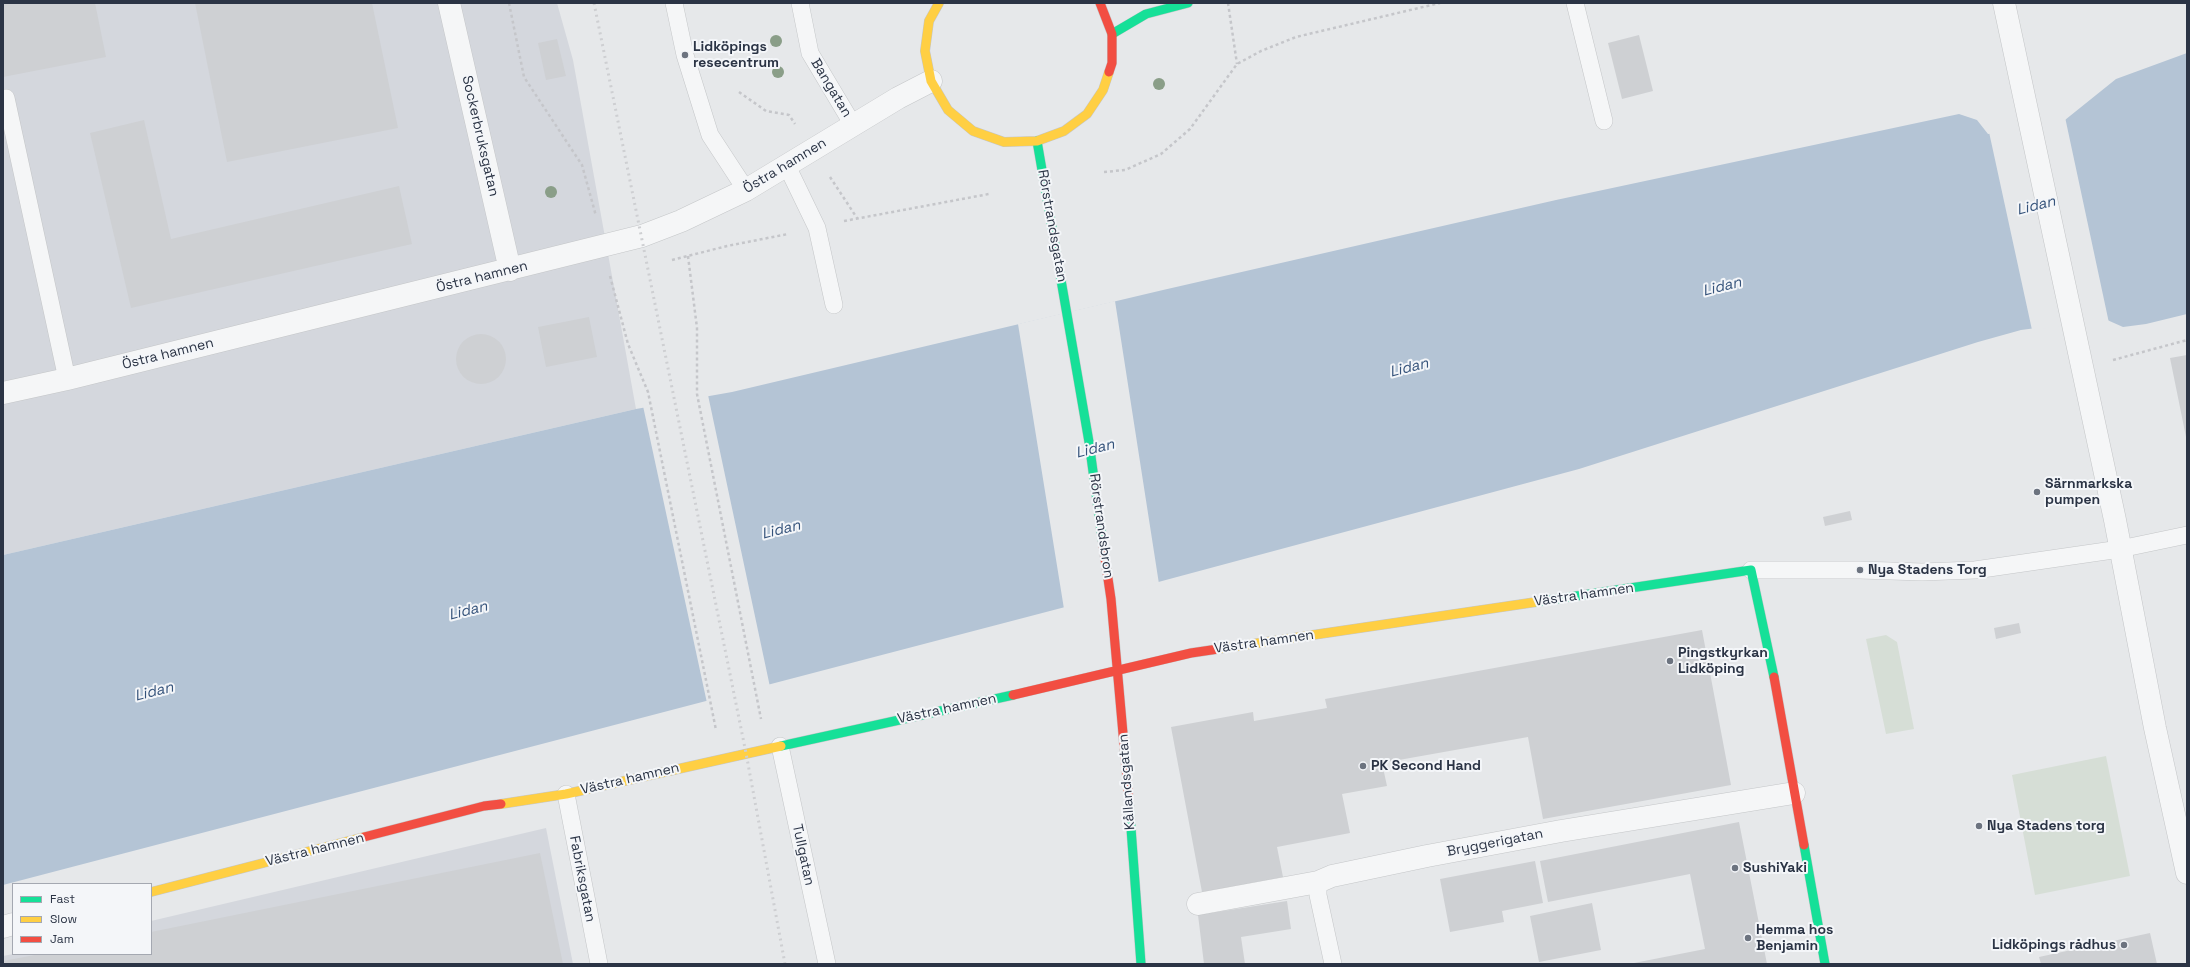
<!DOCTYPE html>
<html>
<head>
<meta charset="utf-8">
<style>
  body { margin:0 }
  #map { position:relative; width:2190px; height:967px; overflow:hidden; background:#e6e8ea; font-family:"Space Grotesk",sans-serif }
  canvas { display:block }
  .frame { position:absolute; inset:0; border:4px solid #2b3445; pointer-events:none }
  .legend { position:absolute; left:12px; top:883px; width:140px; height:72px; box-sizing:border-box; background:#f4f6f9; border:1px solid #a4a8b1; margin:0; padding:5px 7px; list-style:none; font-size:12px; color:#2b3445 }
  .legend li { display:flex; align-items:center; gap:8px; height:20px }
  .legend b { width:20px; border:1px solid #a4a8b1 }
</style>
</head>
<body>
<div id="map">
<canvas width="2190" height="967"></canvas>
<div class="frame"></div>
<ul class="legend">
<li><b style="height:5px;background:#16e098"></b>Fast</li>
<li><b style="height:5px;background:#ffcf43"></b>Slow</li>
<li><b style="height:5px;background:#f24e42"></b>Jam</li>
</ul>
</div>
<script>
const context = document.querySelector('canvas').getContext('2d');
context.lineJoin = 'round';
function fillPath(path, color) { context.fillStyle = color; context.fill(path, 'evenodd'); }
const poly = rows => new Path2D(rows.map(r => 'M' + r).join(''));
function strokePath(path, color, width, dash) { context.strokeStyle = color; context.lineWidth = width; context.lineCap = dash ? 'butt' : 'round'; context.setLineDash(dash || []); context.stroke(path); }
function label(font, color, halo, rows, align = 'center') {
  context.font = font + ' "Space Grotesk",sans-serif'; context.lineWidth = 4; context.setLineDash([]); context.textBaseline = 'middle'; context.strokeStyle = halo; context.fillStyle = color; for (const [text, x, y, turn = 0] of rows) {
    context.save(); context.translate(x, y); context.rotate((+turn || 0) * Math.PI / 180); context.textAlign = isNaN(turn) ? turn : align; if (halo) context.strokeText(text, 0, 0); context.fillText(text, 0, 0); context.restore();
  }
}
const built = poly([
  [3,3,557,3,573,60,636,409,3,555],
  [546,828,573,964,3,964,3,956,13,954,151,954,151,921]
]);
const green = poly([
  [1886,635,1897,642,1914,729,1886,734,1866,639],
  [2106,756,2130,876,2035,895,2012,775]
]);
const water = poly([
  [2187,53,2187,314,2146,324,2123,327,2105,319,2021,330,1978,342,1579,469,1069,606,3,885,3,555,636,409,732,392,1163,290,1556,200,1959,114,1977,120,1988,134,2060,124,2116,79]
]);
const pier = poly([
  [2065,117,2109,323,2105,321,2032,330,1989,132,2059,122],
  [1115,301,1159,584,1064,609,1018,324],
  [708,395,770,687,707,703,643,406]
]);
const building = poly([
  [3,3,95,3,106,57,3,77],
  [195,3,372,3,398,128,227,162],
  [1639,35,1653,91,1622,99,1608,43],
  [557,39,566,76,546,80,538,43],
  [144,120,171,239,399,186,412,244,131,308,90,133],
  [589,317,597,357,546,367,538,327],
  '456 359a25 25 0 1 1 50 0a25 25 0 1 1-50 0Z',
  [2187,355,2187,437,2186,437,2170,358],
  [1850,511,1852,520,1825,526,1823,517],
  [2019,623,2021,633,1996,639,1994,628],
  [1702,630,1731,785,1543,819,1528,737,1382,763,1387,786,1342,794,1350,833,1277,847,1283,877,1202,892,1171,727,1253,712,1254,721,1327,708,1325,699],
  [1739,822,1767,964,1629,964,1705,949,1690,874,1548,902,1540,861],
  [540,853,563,964,3,964,3,961,40,954,151,954,151,932],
  [1535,861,1543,903,1502,911,1504,922,1450,932,1440,879],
  [1287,901,1291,929,1241,937,1245,964,1204,964,1198,915],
  [1592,903,1601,950,1539,962,1530,916],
  [2150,933,2157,964,2041,964,2039,957]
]);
const path = poly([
  [509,3,524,77,582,165,596,216],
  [1228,3,1237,64],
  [739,92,766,111,789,115,795,124],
  [1104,172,1125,170,1161,154,1190,129,1237,64,1261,51,1296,37,1440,3],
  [830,177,857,218],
  [844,221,989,194],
  [688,256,697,328,697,394,761,719],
  [672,260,727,246,788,234],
  [610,276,628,344,648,392,716,730],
  [2113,360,2187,340]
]);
const lane = poly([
  [674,3,685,55,710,135,746,190],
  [800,3,810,53,853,125],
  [1575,3,1604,121],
  [6,98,67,379],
  [787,166,817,228,834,305],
  [1751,570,1860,570,1922,572,1975,570,2120,549,2187,535],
  [780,746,827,964],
  [566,794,599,964],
  [1318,882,1318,895,1333,964]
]);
const street = poly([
  [449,3,510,270],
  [2004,3,2115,520,2155,728,2187,873],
  [3,393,67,379,642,236,681,221,746,190,898,98,931,81],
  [1198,904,1318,882,1332,876,1427,856,1561,831,1794,793],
  [3,927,13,924]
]);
const fast = poly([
  [1112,34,1146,14,1188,3],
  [1037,141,1089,442,1103,545],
  [1536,602,1751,570,1774,677],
  [781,746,1013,695],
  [1129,801,1141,964],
  [1804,845,1825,964]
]);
const slow = poly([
  [939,3,929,21,925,51,931,81,948,110,973,131,1004,142,1037,141,1064,131,1087,114,1103,90,1109,72],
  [1218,649,1536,602],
  [501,804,566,794,781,746],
  [151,892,364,837]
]);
const jam = poly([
  [1100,3,1112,34,1112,63,1109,72],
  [1103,545,1111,599,1129,801],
  [1774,677,1804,845],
  [1013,695,1191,653,1218,649],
  [364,837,484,806,501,804]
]);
const rail = poly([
  [594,3,746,753,785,964]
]);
const trees = [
  [776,41],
  [778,72],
  [1159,84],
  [551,192]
];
const markers = [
  [685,55,4,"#6c737f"],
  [2037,492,4,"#6c737f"],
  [1860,570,4,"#6c737f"],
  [1670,661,4,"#6c737f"],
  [1363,766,4,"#6c737f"],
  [1979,826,4,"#6c737f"],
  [1735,868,4,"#6c737f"],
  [1748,938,4,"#6c737f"],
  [2124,945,4,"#6c737f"]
];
const poiNames = [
  ["Lidköpings",693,47],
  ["resecentrum",693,63],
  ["Särnmarkska",2045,484],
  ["pumpen",2045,500],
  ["Nya Stadens Torg",1868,570],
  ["Pingstkyrkan",1678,653],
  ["Lidköping",1678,669],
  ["PK Second Hand",1371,766],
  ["Nya Stadens torg",1987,826],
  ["SushiYaki",1743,868],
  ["Hemma hos",1756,930],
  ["Benjamin",1756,946],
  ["Lidköpings rådhus",2116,945,"right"]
];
const streetNames = [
  ["Bangatan",831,88,59],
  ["Sockerbruksgatan",480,136,77],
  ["Östra hamnen",785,166,-31],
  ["Rörstrandsgatan",1052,226,80],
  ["Östra hamnen",482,277,-14],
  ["Östra hamnen",168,354,-14],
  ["Rörstrandsbron",1101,526,82],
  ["Västra hamnen",1584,595,-8],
  ["Västra hamnen",1264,642,-8],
  ["Västra hamnen",947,709,-12],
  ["Västra hamnen",630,779,-13],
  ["Kållandsgatan",1127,782,-94],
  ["Bryggerigatan",1495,843,-11],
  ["Västra hamnen",315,850,-14],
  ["Tullgatan",803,855,78],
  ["Fabriksgatan",582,879,79]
];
const waterNames = [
  ["Lidan",2036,206,-14],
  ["Lidan",1722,287,-14],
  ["Lidan",1409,368,-14],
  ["Lidan",1095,449,-14],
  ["Lidan",781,530,-14],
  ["Lidan",468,611,-14],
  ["Lidan",154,692,-14]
];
fillPath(built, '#d4d7dd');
fillPath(green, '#d6ded6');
fillPath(water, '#b4c4d5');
fillPath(pier, '#e6e8ea');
fillPath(building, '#ced0d3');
strokePath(lane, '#c4c6c8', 18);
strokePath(street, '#c4c6c8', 23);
strokePath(fast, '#c4c6c8', 10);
strokePath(slow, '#c4c6c8', 10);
strokePath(jam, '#c4c6c8', 10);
strokePath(path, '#c5c6ca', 2.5, [3, 3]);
strokePath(lane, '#f5f6f7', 17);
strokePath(street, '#f5f6f7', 22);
strokePath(fast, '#16e098', 9);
strokePath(slow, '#ffcf43', 9);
strokePath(jam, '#f24e42', 9);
strokePath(rail, '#cecfd2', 3, [2, 4]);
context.fillStyle = '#8a9e88';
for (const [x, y] of trees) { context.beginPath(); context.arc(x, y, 6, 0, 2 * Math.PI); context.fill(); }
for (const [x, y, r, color] of markers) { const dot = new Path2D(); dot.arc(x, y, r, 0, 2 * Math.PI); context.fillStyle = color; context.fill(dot); strokePath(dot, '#f4f6f9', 1.5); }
label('bold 14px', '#2b3445', '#f4f6f9', poiNames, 'left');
label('14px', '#2b3445', '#f4f6f9', streetNames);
label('italic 15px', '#34527a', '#f4f6f9', waterNames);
</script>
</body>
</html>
